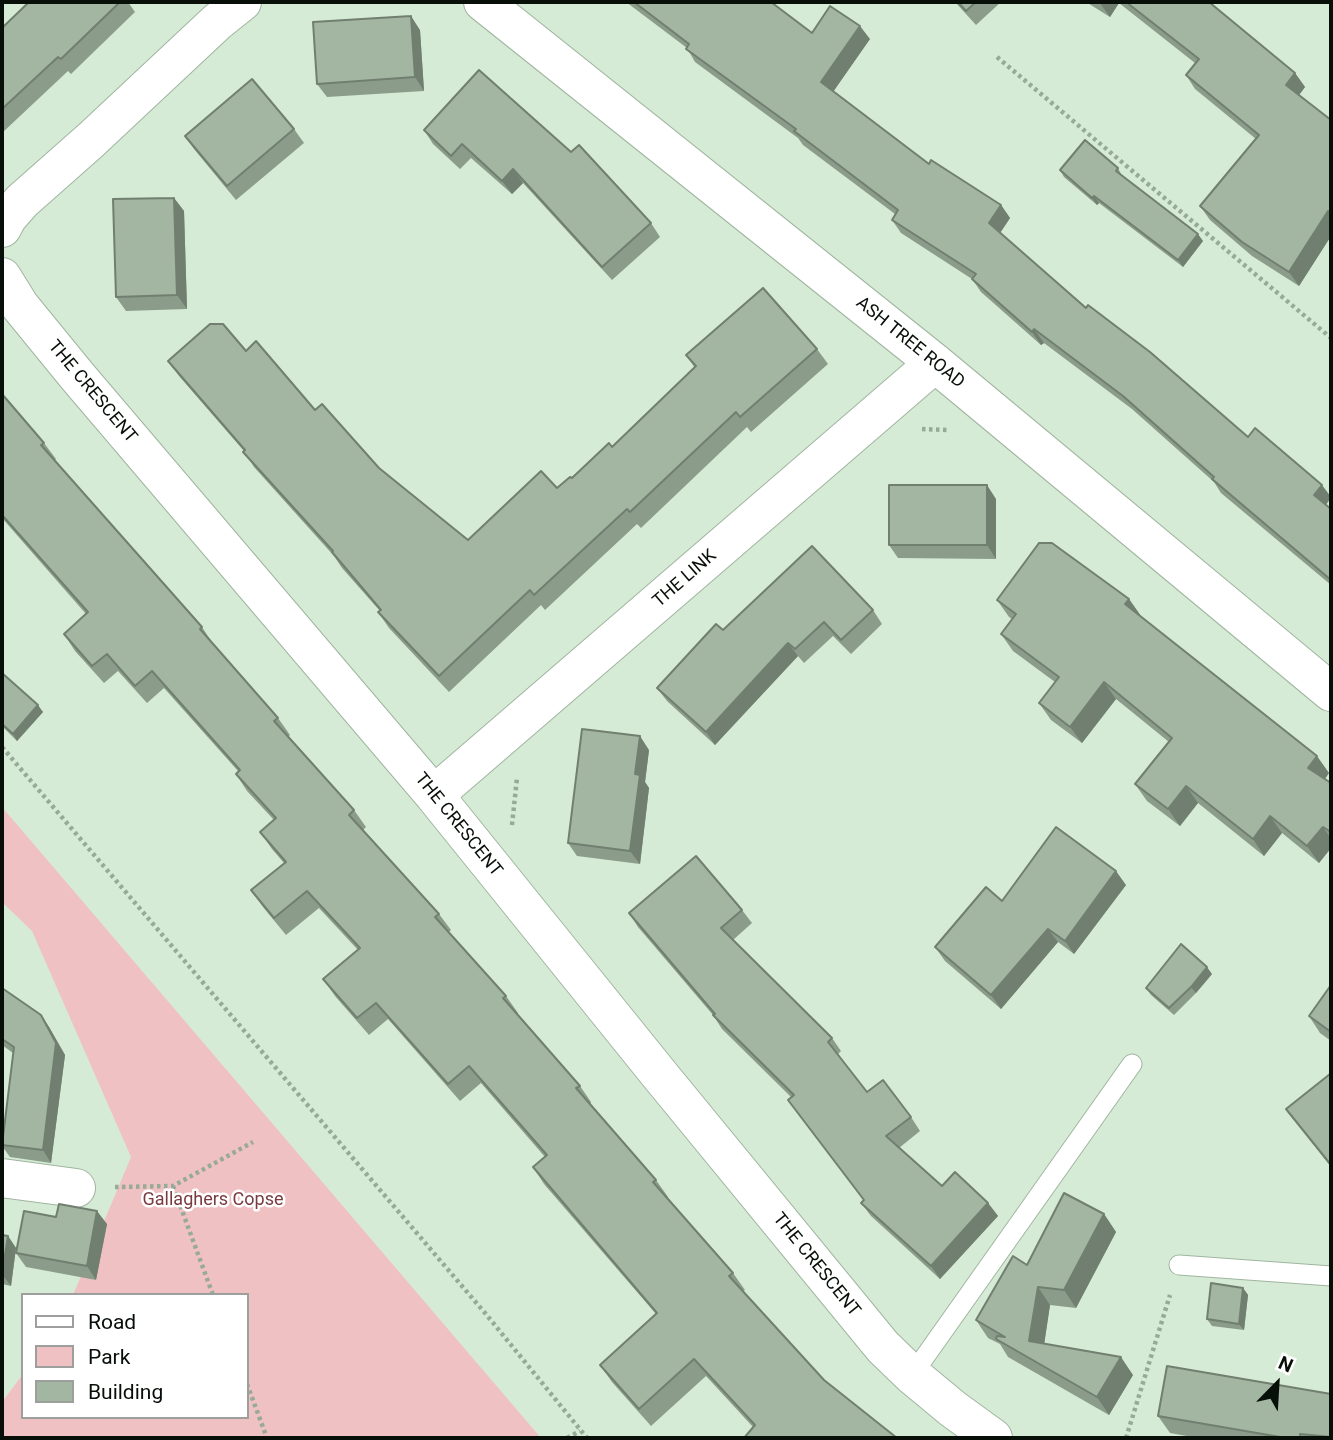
<!DOCTYPE html>
<html>
<head>
<meta charset="utf-8">
<style>
  body { margin:0 }
  #map { position:relative; width:1333px; height:1440px; overflow:hidden; background:#d5ebd5; font-family:Roboto,sans-serif }
  canvas { display:block }
  .frame { position:absolute; inset:0; border:4px solid #080f08; pointer-events:none }
  .legend { position:absolute; left:21px; top:1293px; width:228px; height:126px; box-sizing:border-box; background:#fff; border:2px solid #9c9f9c; margin:0; padding:9px 12px; list-style:none; font-size:21px; color:#080f08 }
  .legend li { display:flex; align-items:center; gap:14px; height:35px }
  .legend b { width:35px; border:2px solid #9c9f9c }
  .north { position:absolute; left:1242px; top:1349px; width:70px; height:70px; -webkit-text-stroke:5px #fff; paint-order:stroke; rotate:24deg; font-size:19px; font-weight:700; line-height:28px; text-align:center; color:#080f08 }
  .north::after { content:''; display:block; margin:auto; width:24px; height:32px; background:#080f08; clip-path:polygon(50% 0,100% 100%,50% 72%,0 100%) }
</style>
</head>
<body>
<div id="map">
<canvas width="1333" height="1440"></canvas>
<div class="frame"></div>
<ul class="legend">
<li><b style="height:9px;background:#fff"></b>Road</li>
<li><b style="height:19px;background:#f0c1c3"></b>Park</li>
<li><b style="height:19px;background:#a2b6a1"></b>Building</li>
</ul>
<div class="north">N</div>
</div>
<script>
const context = document.querySelector('canvas').getContext('2d');
context.lineJoin = 'round';
function fillPath(path, color) { context.fillStyle = color; context.fill(path, 'evenodd'); }
const poly = rows => new Path2D(rows.map(r => 'M' + r).join(''));
function strokePath(path, color, width, dash) { context.strokeStyle = color; context.lineWidth = width; context.lineCap = dash ? 'butt' : 'round'; context.setLineDash(dash || []); context.stroke(path); }
function label(font, color, halo, rows, align = 'center') {
  context.font = font + ' Roboto,sans-serif'; context.lineWidth = 5; context.setLineDash([]); context.textBaseline = 'middle'; context.strokeStyle = halo; context.fillStyle = color; for (const [text, x, y, turn = 0] of rows) {
    context.save(); context.translate(x, y); context.rotate((+turn || 0) * Math.PI / 180); context.textAlign = isNaN(turn) ? turn : align; if (halo) context.strokeText(text, 0, 0); context.fillText(text, 0, 0); context.restore();
  }
}
const green = poly([
  [2,807,541,1438,2,1438,2,1402,23,1374,23,1417,247,1417,247,1295,73,1295,131,1157,32,931,2,902]
]);
const path = poly([
  [997,57,1331,338],
  [922,429,949,430],
  [2,747,485,1313,587,1438],
  [512,825,517,778],
  [173,1186,213,1295],
  [115,1187,173,1186,253,1142],
  [247,1384,267,1438],
  [567,1438,580,1431],
  [1126,1438,1170,1295]
]);
const lane = poly([
  [1179,1265,1331,1276],
  [912,1375,1132,1064]
]);
const street = poly([
  [483,2,935,363,1331,692],
  [2,228,8,217,22,201,91,140,217,22,242,2],
  [2,277,20,306,78,377,434,795,659,1074,883,1347,912,1375,953,1409,993,1438],
  [434,795,935,363],
  [2,1178,76,1188]
]);
const wall = poly([
  [29,2,128,2,135,12,71,74,68,71,2,133,2,28],
  [626,2,771,2,812,33,870,39,833,91,929,164,1001,205,1010,218,1000,233,1086,308,1248,437,1331,498,1326,505,1331,509,1331,585,1221,493,1214,482,1132,409,1044,343,1041,345,981,292,972,279,901,233,892,220,895,214,803,145,798,138,695,62,687,48],
  [955,2,1001,2,976,25],
  [1086,2,1209,2,1295,73,1305,87,1299,95,1331,120,1331,236,1299,286,1252,256,1210,220,1200,206,1256,139,1195,89,1186,75,1195,63,1119,3,1110,17],
  [420,30,424,91,327,97,317,84],
  [294,129,304,143,236,200,194,149,185,136],
  [424,130,571,152,651,223,660,237,612,280,523,183,512,194,471,158,460,169,433,144],
  [1118,168,1122,176,1203,241,1183,267,1099,203,1097,205,1064,177,1060,170],
  [174,198,184,211,187,309,126,311,116,297],
  [817,349,828,364,751,432,747,427,641,528,637,524,545,610,541,605,449,692,389,628,378,612,380,611,342,568,334,556,254,467,244,451,179,376,168,361,246,351,315,410,379,468,468,540,557,488,612,447,695,368,686,355],
  [2,394,44,443,56,459,54,461,202,627,213,644,278,718,290,735,288,737,354,810,366,827,363,830,439,914,451,930,449,932,506,996,518,1013,517,1014,580,1086,591,1102,590,1104,656,1180,668,1197,666,1198,733,1273,745,1290,743,1291,824,1380,753,1427,706,1376,651,1426,612,1382,600,1365,656,1314,544,1184,533,1167,545,1157,481,1083,460,1101,388,1019,369,1035,335,996,323,979,358,950,319,908,286,935,263,907,251,890,284,863,272,849,260,832,274,820,247,791,236,774,238,771,164,688,147,703,118,671,104,683,75,651,64,634,86,614,2,518],
  [996,499,996,559,898,558,889,545],
  [1129,599,1140,615,1329,773,1325,779,1331,783,1331,848,1319,863,1282,833,1264,856,1198,803,1180,826,1147,801,1135,784,1169,742,1116,699,1082,743,1051,720,1039,703,1055,682,1013,651,1001,634,1012,619,1009,617,997,600],
  [873,610,882,624,851,654,833,636,804,663,798,656,715,745,667,701,657,688,723,630],
  [2,673,43,712,17,741,2,726],
  [649,750,645,782,649,788,640,864,577,856,568,843],
  [1126,885,1074,954,1058,942,1001,1009,945,961,935,947,1002,901],
  [742,910,752,923,733,940,832,1038,841,1051,838,1054,867,1092,911,1117,920,1131,899,1148,942,1186,988,1203,998,1216,940,1279,871,1216,861,1203,864,1200,788,1100,791,1097,722,1029,713,1015,638,927,629,913],
  [1212,974,1196,993,1174,1015,1151,995,1146,988],
  [1331,985,1331,1041,1320,1033,1309,1016],
  [2,988,41,1015,49,1027,65,1055,51,1163,10,1157,2,1146,13,1053,2,1045],
  [1331,1075,1331,1167,1286,1109],
  [1104,1214,1116,1232,1076,1308,1050,1305,1044,1344,1133,1375,1109,1415,1008,1357,1000,1344,988,1338,976,1320,1027,1265],
  [56,1217,107,1224,96,1280,26,1267,16,1253],
  [2,1235,8,1236,16,1248,11,1286,2,1284],
  [1243,1288,1248,1295,1244,1330,1212,1326,1207,1319],
  [1331,1394,1331,1438,1198,1438,1170,1433,1158,1416]
]);
const shadedWall = poly([
  [1101,2,1118,2,1119,3,1110,17,1100,3],
  [411,16,420,30,424,91,415,77],
  [860,26,870,39,831,95,821,82],
  [1295,73,1305,87,1296,99,1286,85],
  [513,169,523,183,512,194,502,181],
  [1094,196,1099,203,1097,205,1092,198],
  [174,198,184,211,187,309,177,295],
  [1001,205,1010,218,998,236,989,223],
  [1328,211,1331,215,1331,236,1299,286,1289,272],
  [1198,234,1203,241,1183,267,1178,260],
  [1034,329,1044,343,1041,345,1032,332],
  [987,485,996,499,996,559,987,545],
  [1322,485,1331,497,1323,508,1314,495],
  [1129,599,1141,616,1125,604],
  [788,643,798,656,715,745,706,732],
  [1104,682,1116,699,1082,743,1070,727],
  [38,705,43,712,17,741,13,734],
  [640,736,649,750,645,782,649,788,640,864,630,851,635,774],
  [1317,756,1329,773,1320,785,1308,768],
  [1186,786,1198,803,1180,826,1168,809],
  [1270,816,1282,833,1264,856,1253,839],
  [1323,827,1331,839,1331,848,1319,863,1307,846],
  [1116,871,1126,885,1074,954,1065,941],
  [1048,929,1058,942,1001,1009,991,995],
  [1207,967,1212,974,1196,993,1191,987],
  [41,1015,49,1027,65,1055,51,1163,43,1150],
  [988,1203,998,1216,940,1279,931,1266],
  [97,1211,107,1224,96,1280,87,1266],
  [1104,1214,1116,1232,1076,1308,1064,1290],
  [8,1236,16,1248,11,1286,2,1274],
  [1038,1287,1050,1305,1042,1359,1029,1341],
  [1243,1288,1248,1295,1244,1330,1239,1324],
  [1121,1357,1133,1375,1109,1415,1097,1397]
]);
const building = poly([
  [29,2,120,2,61,59,58,57,2,109,2,28,29,2],
  [634,2,771,2,812,33,830,6,860,26,821,82,929,164,931,160,1001,205,989,223,1086,308,1088,305,1150,352,1248,437,1255,428,1322,485,1314,495,1331,509,1331,580,1212,479,1214,477,1123,396,1034,329,1032,332,972,279,976,274,892,220,898,210,794,131,796,129,686,49,689,44,634,2],
  [958,2,976,2,966,11,958,2],
  [1126,2,1209,2,1295,73,1286,85,1331,120,1331,214,1328,211,1289,272,1242,242,1200,206,1259,135,1186,75,1199,59,1126,2],
  [411,16,415,77,317,84,313,22,411,16],
  [479,70,571,152,579,145,651,223,602,267,513,169,502,181,462,144,451,156,424,130,479,70],
  [252,79,294,129,227,186,185,136,252,79],
  [1085,140,1118,168,1116,171,1198,234,1178,260,1094,196,1092,198,1060,170,1085,140],
  [174,198,177,295,116,297,113,199,174,198],
  [763,288,817,349,740,417,736,412,630,512,627,509,534,595,530,590,439,676,378,612,381,610,332,552,333,551,243,452,245,450,168,361,210,324,223,324,246,351,256,341,315,410,322,404,379,468,468,540,541,471,557,488,570,477,572,478,609,443,612,447,696,366,686,355,763,288],
  [2,394,44,443,41,445,202,627,200,629,278,718,274,721,354,810,349,815,439,914,435,917,506,996,503,998,580,1086,576,1088,656,1180,653,1182,733,1273,729,1276,824,1380,897,1438,744,1438,755,1425,694,1359,639,1409,600,1365,657,1313,533,1167,547,1155,469,1066,448,1084,376,1003,357,1018,323,979,360,948,307,891,274,918,251,890,286,862,260,832,276,818,236,774,240,770,152,671,135,686,107,654,92,666,64,634,88,612,2,515,2,394],
  [889,485,987,485,987,545,889,545,889,485],
  [1039,543,1052,543,1129,599,1125,604,1317,756,1308,768,1331,783,1331,832,1323,827,1307,846,1270,816,1253,839,1186,786,1168,809,1135,784,1172,738,1104,682,1070,727,1039,703,1059,677,1001,634,1016,614,997,600,1039,543],
  [812,546,873,610,841,640,824,622,795,649,788,643,706,732,657,688,716,624,723,630,812,546],
  [2,673,38,705,13,734,2,724,2,673],
  [582,729,640,736,635,774,640,775,630,851,568,843,582,729],
  [1056,827,1116,871,1065,941,1048,929,991,995,935,947,986,887,1002,901,1056,827],
  [696,856,742,910,721,928,832,1038,828,1042,867,1092,883,1080,911,1117,886,1136,942,1186,955,1172,988,1203,931,1266,861,1203,864,1200,788,1100,794,1095,713,1015,715,1014,629,913,696,856],
  [1181,944,1207,967,1191,987,1169,1008,1146,988,1181,944],
  [1331,985,1331,1032,1309,1016,1331,985],
  [2,988,41,1015,56,1043,43,1150,2,1145,14,1047,2,1039,2,988],
  [1330,1074,1331,1075,1331,1165,1286,1109,1330,1074],
  [1064,1193,1104,1214,1064,1290,1038,1287,1029,1341,1121,1357,1097,1397,996,1339,997,1336,1005,1337,976,1320,1013,1256,1027,1265,1064,1193],
  [59,1204,97,1211,87,1266,16,1253,24,1211,56,1217,59,1204],
  [2,1235,8,1236,2,1274,2,1235],
  [1211,1283,1243,1288,1239,1324,1207,1319,1211,1283],
  [1167,1366,1331,1394,1331,1437,1300,1434,1300,1438,1286,1438,1158,1416,1167,1366]
]);
const streetNames = [
  ["ASH TREE ROAD",910,343,39],
  ["THE CRESCENT",92,392,50],
  ["THE LINK",685,579,-41],
  ["THE CRESCENT",458,825,51],
  ["THE CRESCENT",816,1265,51]
];
const parkNames = [
  ["Gallaghers Copse",213,1200]
];
fillPath(green, '#f0c1c3');
strokePath(lane, '#a0b5a0', 21);
strokePath(street, '#a0b5a0', 40);
strokePath(path, '#97a997', 4.5, [3.5, 3.5]);
strokePath(lane, '#fff', 19);
strokePath(street, '#fff', 38);
fillPath(wall, '#8b9d8a');
fillPath(shadedWall, '#717f71');
fillPath(building, '#a2b6a1');
strokePath(building, '#717f71', 2);
label('18px', '#080f08', '#fff', streetNames);
label('18px', '#783b40', '#fff', parkNames);
</script>
</body>
</html>
